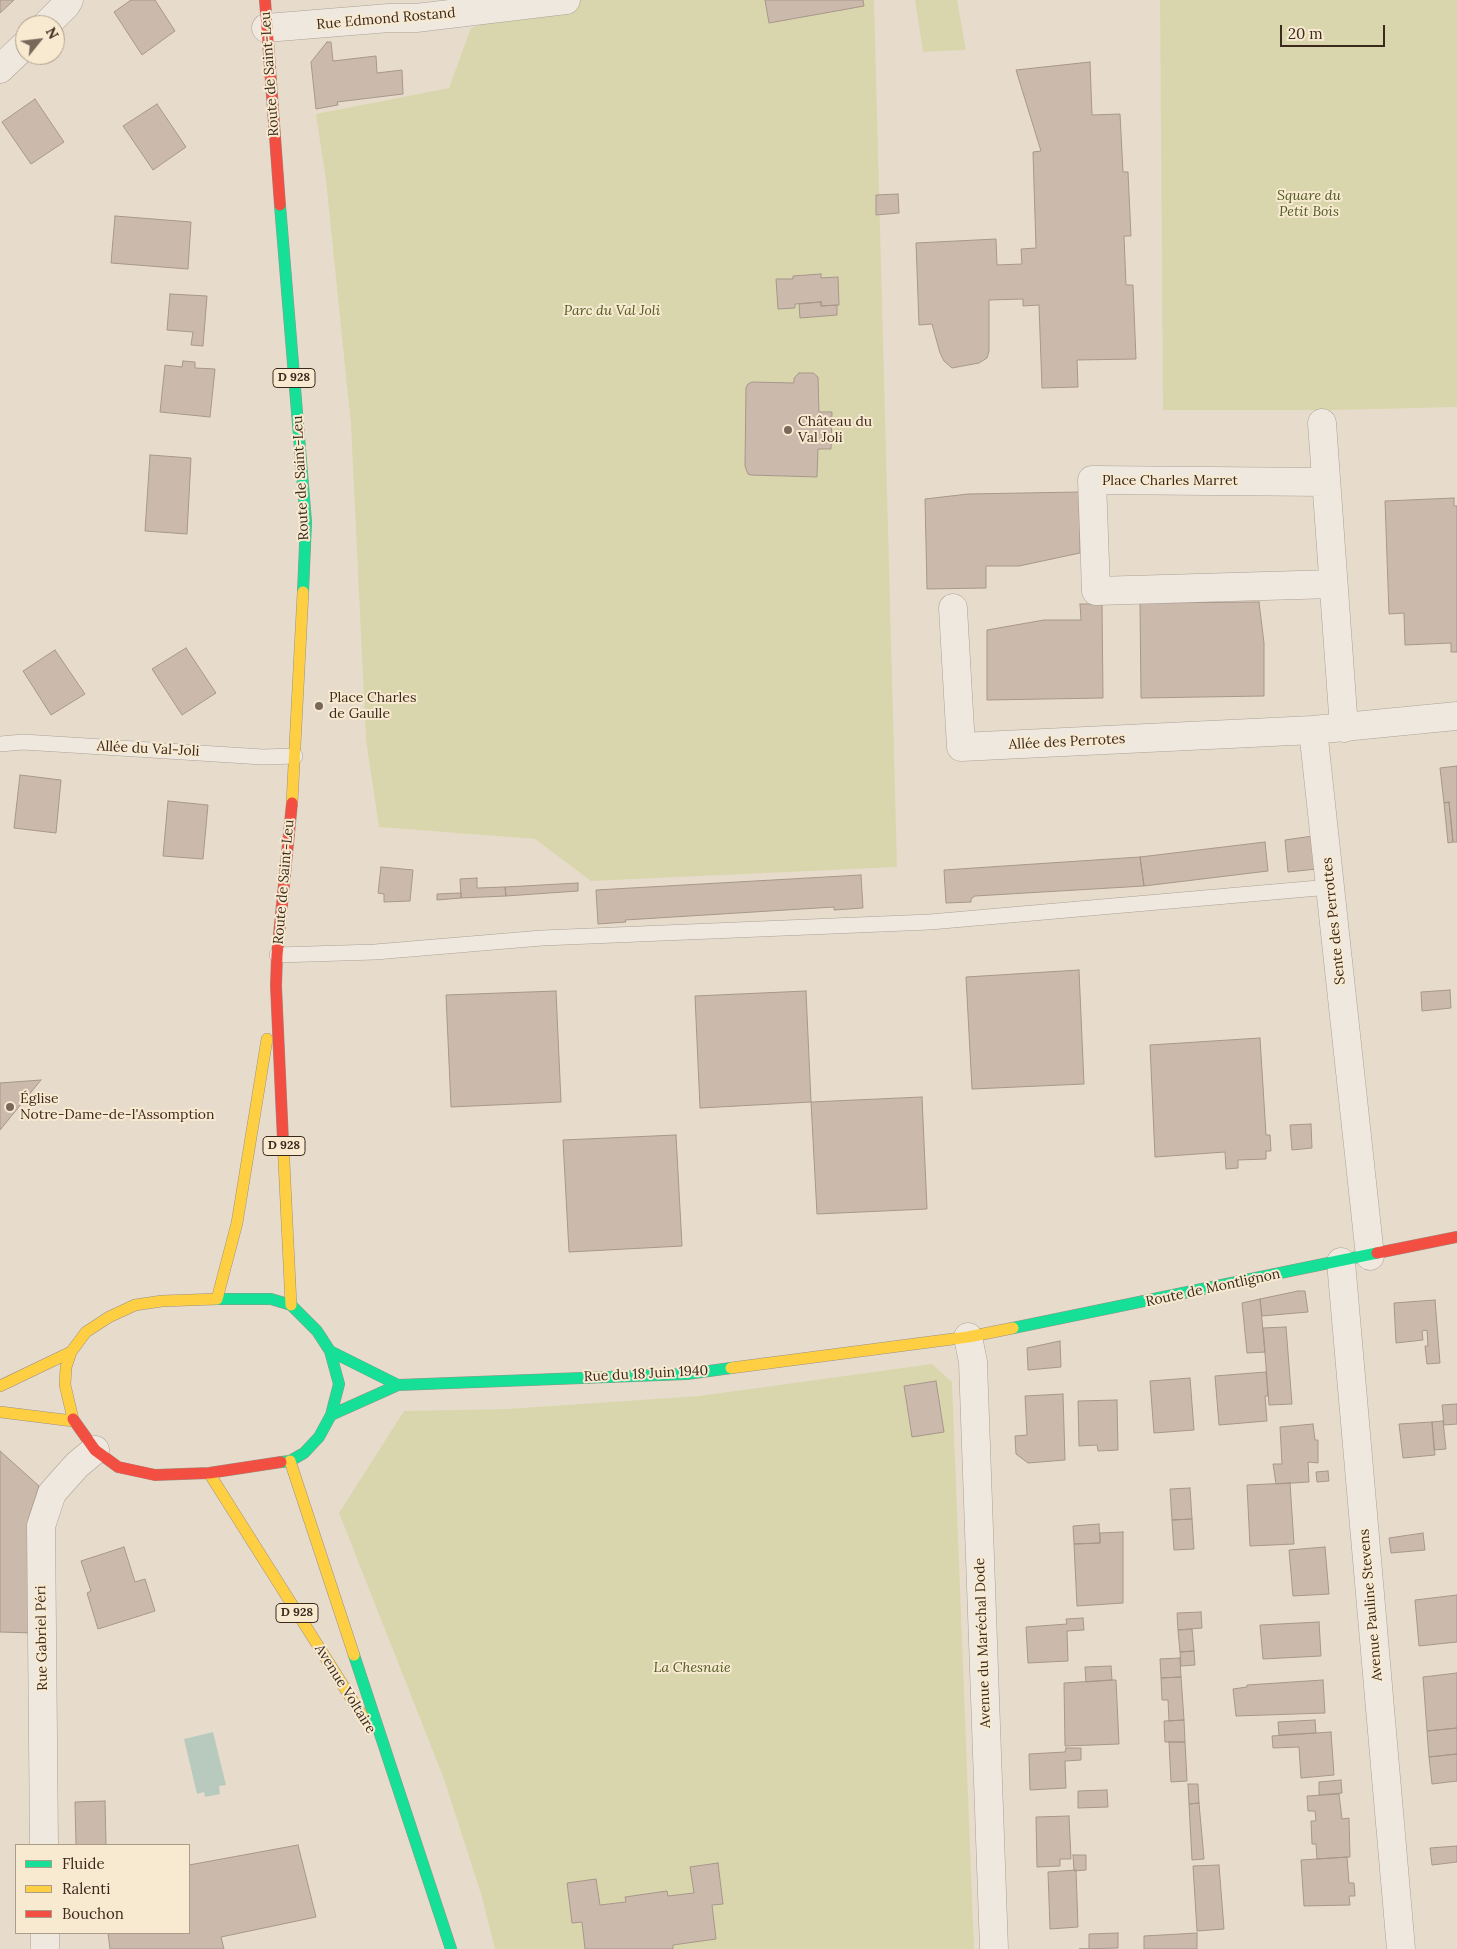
<!DOCTYPE html>
<html>
<head>
<meta charset="utf-8">
<style>
  body { margin:0 }
  #map { position:relative; width:1457px; height:1949px; overflow:hidden; background:#e7dccc; font-family:Lora,serif }
  canvas { display:block }
  .legend { position:absolute; left:15px; top:1844px; width:175px; height:90px; box-sizing:border-box; background:#f8ead1; border:1px solid #ac9d89; margin:0; padding:6px 9px; list-style:none; font-size:15px; color:#3b291c }
  .legend li { display:flex; align-items:center; gap:10px; height:25px }
  .legend b { width:25px; border:1px solid #ac9d89 }
  .north { position:absolute; left:15px; top:15px; width:50px; height:50px; box-sizing:border-box; background:#f8ead1; border:1px solid #ac9d89; border-radius:50%; rotate:61deg; font-size:14px; font-weight:700; line-height:20px; text-align:center; color:#3b291c }
  .north::after { content:''; display:block; margin:auto; width:18px; height:22px; background:#77685a; clip-path:polygon(50% 0,100% 100%,50% 72%,0 100%) }
  .scale { position:absolute; left:1280px; top:25px; width:105px; height:22px; box-sizing:border-box; border:2px solid #3b291c; border-top:0; padding-left:6px; font-size:15px; line-height:18px; white-space:nowrap; color:#3b291c; -webkit-text-stroke:4px #f8ead1; paint-order:stroke }
</style>
</head>
<body>
<div id="map">
<canvas width="1457" height="1949"></canvas>
<ul class="legend">
<li><b style="height:6px;background:#16e098"></b>Fluide</li>
<li><b style="height:6px;background:#ffcf43"></b>Ralenti</li>
<li><b style="height:6px;background:#f24e42"></b>Bouchon</li>
</ul>
<div class="north">N</div>
<div class="scale">20 m</div>
</div>
<script>
const context = document.querySelector('canvas').getContext('2d');
context.lineJoin = 'round';
function fillPath(path, color) { context.fillStyle = color; context.fill(path, 'evenodd'); }
const poly = rows => new Path2D(rows.map(r => 'M' + r).join(''));
function strokePath(path, color, width, dash) { context.strokeStyle = color; context.lineWidth = width; context.lineCap = dash ? 'butt' : 'round'; context.setLineDash(dash || []); context.stroke(path); }
function label(font, color, halo, rows, align = 'center') {
  context.font = font + ' Lora,serif'; context.lineWidth = 4; context.setLineDash([]); context.textBaseline = 'middle'; context.strokeStyle = halo; context.fillStyle = color; for (const [text, x, y, turn = 0] of rows) {
    context.save(); context.translate(x, y); context.rotate((+turn || 0) * Math.PI / 180); context.textAlign = isNaN(turn) ? turn : align; if (halo) context.strokeText(text, 0, 0); context.fillText(text, 0, 0); context.restore();
  }
}
const green = poly([
  [566,0,874,0,897,867,591,881,535,839,379,827,366,740,351,425,326,180,316,114,449,88,471,28,556,2],
  [915,0,957,0,966,50,923,52],
  [1160,0,1457,0,1457,407,1336,410,1163,410],
  [932,1364,952,1382,974,1949,495,1949,482,1897,444,1779,339,1513,404,1411,507,1409,699,1396]
]);
const water = poly([
  [213,1732,226,1785,219,1786,220,1794,205,1797,204,1792,197,1794,184,1739]
]);
const building = poly([
  [0,0,14,0,0,13,0,0],
  [131,0,155,0,175,31,142,55,114,12,131,0],
  [765,0,863,0,864,6,769,23,765,0],
  [327,42,331,42,333,61,376,56,377,73,402,70,403,94,337,102,338,105,316,109,311,62,327,42],
  [1090,62,1092,115,1120,114,1123,172,1128,172,1131,236,1124,236,1126,285,1133,285,1136,359,1077,360,1078,387,1042,388,1039,305,1023,306,1023,299,989,300,989,351,987,358,979,363,952,368,944,361,940,353,932,324,919,325,916,243,996,239,997,265,1022,264,1021,249,1036,248,1033,152,1041,151,1016,70,1090,62],
  [35,99,64,142,31,164,2,122,35,99],
  [157,104,186,147,153,170,123,126,157,104],
  [898,194,899,213,876,215,876,195,898,194],
  [115,216,191,222,188,269,111,263,115,216],
  [821,274,821,278,838,277,839,305,821,306,821,302,795,304,795,308,778,309,776,279,793,279,793,276,821,274],
  [170,294,207,296,203,346,191,345,193,332,167,330,170,294],
  [821,302,821,306,837,305,837,315,800,318,799,304,821,302],
  [183,361,195,362,195,368,215,369,210,417,160,412,165,365,182,367,183,361],
  [799,373,813,373,818,377,819,412,832,412,831,449,818,449,817,477,751,475,748,474,745,466,746,388,748,384,752,382,794,383,794,378,799,373],
  [150,455,191,458,187,534,145,531,150,455],
  [1079,492,1080,553,1019,566,986,566,986,588,927,589,925,499,968,494,1079,492],
  [1454,498,1454,506,1457,506,1457,652,1451,652,1451,643,1405,645,1404,613,1389,614,1385,501,1454,498],
  [1259,602,1264,643,1264,696,1141,698,1140,603,1259,602],
  [1080,604,1102,604,1103,698,987,700,987,630,1044,620,1081,620,1080,604],
  [186,648,216,693,182,715,152,669,186,648],
  [55,650,85,694,51,715,23,671,55,650],
  [1457,766,1457,842,1453,842,1449,802,1444,803,1440,768,1457,766],
  [20,775,61,780,56,833,14,828,20,775],
  [168,801,208,805,203,859,163,856,168,801],
  [1449,802,1453,842,1448,843,1444,803,1449,802],
  [1313,836,1317,869,1288,872,1285,840,1313,836],
  [1265,842,1268,871,1144,886,1140,857,1265,842],
  [1140,857,1144,886,975,896,971,899,971,902,946,903,944,870,1140,857],
  [381,867,413,870,410,901,384,902,384,894,378,893,381,867],
  [861,875,863,908,834,910,834,907,625,920,626,922,598,924,596,890,861,875],
  [477,878,477,888,505,887,506,896,461,898,460,879,477,878],
  [578,883,578,891,506,896,505,887,578,883],
  [461,893,461,898,437,900,437,894,461,893],
  [1079,970,1084,1084,972,1089,966,977,1079,970],
  [1450,990,1451,1008,1422,1011,1421,992,1450,990],
  [556,991,561,1102,451,1107,446,995,556,991],
  [806,991,811,1102,700,1108,695,996,806,991],
  [1260,1038,1266,1135,1270,1135,1271,1151,1266,1151,1266,1159,1238,1160,1238,1168,1226,1169,1225,1152,1155,1157,1150,1045,1260,1038],
  [41,1080,0,1130,0,1083,41,1080],
  [922,1097,927,1209,817,1214,811,1102,922,1097],
  [1311,1124,1312,1148,1292,1150,1290,1125,1311,1124],
  [676,1135,682,1246,569,1252,563,1140,676,1135],
  [1298,1291,1305,1291,1308,1312,1262,1316,1260,1299,1298,1291],
  [1260,1299,1265,1352,1247,1353,1242,1303,1260,1299],
  [1435,1300,1440,1363,1427,1364,1425,1346,1428,1346,1427,1330,1422,1331,1423,1340,1396,1343,1394,1303,1435,1300],
  [1286,1327,1292,1404,1269,1405,1263,1328,1286,1327],
  [1060,1341,1061,1367,1028,1370,1027,1348,1060,1341],
  [1266,1372,1268,1396,1265,1396,1267,1421,1219,1425,1215,1376,1266,1372],
  [1190,1378,1194,1430,1154,1433,1150,1381,1190,1378],
  [936,1381,944,1432,912,1437,904,1386,936,1381],
  [1063,1394,1065,1460,1028,1463,1016,1454,1015,1436,1027,1435,1025,1396,1063,1394],
  [1117,1400,1118,1450,1098,1451,1097,1445,1079,1446,1078,1401,1117,1400],
  [1457,1404,1457,1424,1444,1425,1442,1405,1457,1404],
  [1443,1421,1446,1449,1434,1450,1432,1422,1443,1421],
  [1432,1422,1435,1455,1403,1458,1399,1424,1432,1422],
  [1313,1424,1315,1440,1318,1440,1318,1463,1308,1462,1309,1482,1276,1484,1273,1464,1282,1464,1280,1427,1313,1424],
  [0,1451,39,1486,28,1520,34,1633,0,1632,0,1451],
  [1328,1471,1329,1481,1317,1482,1316,1472,1328,1471],
  [1290,1483,1294,1544,1250,1546,1247,1485,1290,1483],
  [1190,1488,1192,1519,1172,1520,1170,1489,1190,1488],
  [1192,1519,1194,1549,1174,1550,1172,1520,1192,1519],
  [1099,1524,1100,1543,1074,1544,1073,1526,1099,1524],
  [1123,1532,1123,1603,1077,1606,1074,1544,1100,1543,1100,1533,1123,1532],
  [1423,1533,1425,1550,1391,1553,1389,1538,1423,1533],
  [124,1547,135,1582,145,1579,155,1611,98,1629,87,1593,91,1591,81,1561,124,1547],
  [1325,1547,1329,1594,1293,1596,1289,1550,1325,1547],
  [1457,1595,1457,1642,1419,1646,1415,1600,1457,1595],
  [1201,1612,1202,1628,1178,1630,1177,1613,1201,1612],
  [1083,1618,1084,1630,1067,1631,1068,1661,1028,1663,1026,1627,1067,1624,1066,1619,1083,1618],
  [1319,1622,1321,1656,1263,1659,1260,1625,1319,1622],
  [1192,1629,1194,1651,1180,1652,1178,1630,1192,1629],
  [1194,1651,1195,1665,1181,1666,1180,1652,1194,1651],
  [1180,1658,1181,1677,1161,1678,1160,1659,1180,1658],
  [1111,1666,1112,1680,1086,1682,1085,1667,1111,1666],
  [1457,1673,1457,1728,1427,1731,1423,1677,1457,1673],
  [1181,1677,1184,1720,1169,1721,1168,1700,1162,1700,1161,1678,1181,1677],
  [1112,1680,1116,1680,1119,1744,1065,1746,1064,1683,1112,1680],
  [1323,1680,1325,1713,1236,1716,1233,1689,1247,1687,1247,1685,1323,1680],
  [1184,1720,1185,1742,1165,1742,1164,1721,1184,1720],
  [1315,1720,1316,1733,1279,1735,1278,1722,1315,1720],
  [1457,1728,1457,1754,1429,1757,1427,1731,1457,1728],
  [1331,1732,1334,1775,1301,1778,1299,1747,1273,1748,1272,1736,1331,1732],
  [1169,1742,1185,1742,1187,1781,1171,1782,1169,1742],
  [1066,1748,1081,1748,1081,1760,1065,1761,1066,1788,1030,1790,1029,1754,1065,1752,1066,1748],
  [1457,1754,1457,1781,1432,1784,1429,1757,1457,1754],
  [1341,1780,1342,1793,1319,1795,1319,1782,1341,1780],
  [1188,1784,1198,1784,1199,1803,1189,1804,1188,1784],
  [1107,1790,1108,1807,1078,1808,1078,1791,1107,1790],
  [1339,1794,1342,1819,1349,1818,1350,1857,1317,1859,1316,1844,1312,1844,1311,1821,1316,1821,1315,1811,1308,1811,1307,1796,1339,1794],
  [105,1801,106,1845,76,1845,75,1802,105,1801],
  [1199,1803,1204,1859,1192,1860,1189,1804,1199,1803],
  [1069,1816,1071,1859,1060,1859,1060,1866,1037,1867,1036,1817,1069,1816],
  [298,1845,316,1917,221,1937,224,1949,110,1949,108,1933,189,1933,189,1865,298,1845],
  [1457,1846,1457,1862,1432,1865,1430,1848,1457,1846],
  [1073,1855,1086,1855,1086,1870,1074,1871,1073,1855],
  [1347,1857,1349,1883,1354,1883,1355,1896,1349,1896,1350,1905,1304,1906,1301,1860,1347,1857],
  [718,1863,723,1904,712,1905,716,1939,673,1945,673,1949,585,1949,582,1922,572,1923,567,1883,596,1879,600,1905,626,1902,625,1897,667,1891,668,1896,694,1893,690,1867,718,1863],
  [1219,1865,1224,1929,1197,1931,1193,1866,1219,1865],
  [1076,1870,1078,1927,1050,1929,1048,1872,1076,1870],
  [1118,1933,1118,1948,1079,1949,1089,1949,1089,1934,1118,1933],
  [1197,1933,1197,1949,1144,1949,1144,1936,1197,1933]
]);
const lane = poly([
  [0,744,23,742,263,757,295,756],
  [277,955,375,952,542,938,930,922,1330,887]
]);
const street = poly([
  [46,25,66,5,69,0],
  [266,28,389,18,416,18,566,0],
  [0,69,25,45],
  [1322,423,1344,728],
  [1326,482,1092,480,1096,591,1333,584],
  [953,608,961,747,1313,730],
  [1370,1256,1313,730,1457,716],
  [1341,1262,1401,1949],
  [968,1337,973,1362,994,1949],
  [44,1845,41,1526,52,1493,77,1465,95,1450],
  [45,1933,45,1949]
]);
const fast = poly([
  [280,205,306,522,303,592],
  [217,1299,271,1299,291,1305,317,1331,330,1351,339,1384,331,1415,319,1437,304,1453,290,1461,281,1462],
  [1013,1328,1377,1253],
  [330,1351,398,1385,687,1374,731,1368],
  [331,1415,398,1385],
  [354,1655,451,1949]
]);
const slow = poly([
  [292,803,303,592],
  [283,1141,291,1305],
  [217,1299,237,1223,267,1039],
  [731,1368,968,1337,1013,1328],
  [0,1386,71,1352],
  [0,1412,73,1421],
  [73,1419,65,1385,66,1367,71,1352,86,1332,109,1317,135,1305,162,1301,217,1299],
  [290,1461,354,1655],
  [209,1473,363,1717]
]);
const jam = poly([
  [265,0,280,205],
  [283,1141,276,986,277,955,292,803],
  [1377,1253,1457,1237],
  [73,1419,95,1450,118,1467,155,1475,209,1473,281,1462]
]);
const markers = [
  [788,430,5,"#77685a"],
  [319,706,5,"#77685a"],
  [10,1107,5,"#77685a"]
];
const shields = [
  [294,378,42],
  [284,1146,42],
  [297,1613,42]
];
const shieldNames = [
  ["D 928",294,378],
  ["D 928",284,1146],
  ["D 928",297,1613]
];
const streetNames = [
  ["Rue Edmond Rostand",386,19,-5],
  ["Route de Saint-Leu",270,74,-94],
  ["Route de Saint-Leu",301,478,-93],
  ["Place Charles Marret",1170,481],
  ["Allée des Perrotes",1067,742,-3],
  ["Allée du Val-Joli",148,749,3],
  ["Route de Saint-Leu",284,882,-85],
  ["Sente des Perrottes",1334,921,-96],
  ["Route de Montlignon",1213,1288,-12],
  ["Rue du 18 Juin 1940",646,1374,-3],
  ["Avenue Pauline Stevens",1371,1605,-95],
  ["Rue Gabriel Péri",42,1638,-91],
  ["Avenue du Maréchal Dode",983,1643,-92],
  ["Avenue Voltaire",345,1689,58]
];
const parkNames = [
  ["Square du",1309,196],
  ["Petit Bois",1309,212],
  ["Parc du Val Joli",612,311],
  ["La Chesnaie",692,1668]
];
const poiNames = [
  ["Château du",798,422],
  ["Val Joli",798,438],
  ["Place Charles",329,698],
  ["de Gaulle",329,714],
  ["Église",20,1099],
  ["Notre-Dame-de-l'Assomption",20,1115]
];
fillPath(green, '#d9d6ad');
fillPath(water, '#b8cabd');
fillPath(building, '#cbb9ac');
strokePath(building, '#a7978b', 1);
strokePath(lane, '#aca195', 16);
strokePath(street, '#aca195', 29);
strokePath(fast, '#9b9185', 12);
strokePath(slow, '#9b9185', 12);
strokePath(jam, '#9b9185', 12);
strokePath(lane, '#eee8de', 15);
strokePath(street, '#eee8de', 28);
strokePath(fast, '#16e098', 11);
strokePath(slow, '#ffcf43', 11);
strokePath(jam, '#f24e42', 11);
for (const [x, y, r, color] of markers) { const dot = new Path2D(); dot.arc(x, y, r, 0, 2 * Math.PI); context.fillStyle = color; context.fill(dot); strokePath(dot, '#f8ead1', 2); }
for (const [x, y, w] of shields) { const box = new Path2D(); box.roundRect(x - w / 2, y - 9.5, w, 19, 4); context.fillStyle = '#f8ead1'; context.fill(box); strokePath(box, '#3b291c', 1); }
label('bold 12px', '#3b291c', null, shieldNames);
label('14px', '#3b291c', '#f8ead1', streetNames);
label('italic 14px', '#505921', '#f8ead1', parkNames);
label('14px', '#3b291c', '#f8ead1', poiNames, 'left');
</script>
</body>
</html>
